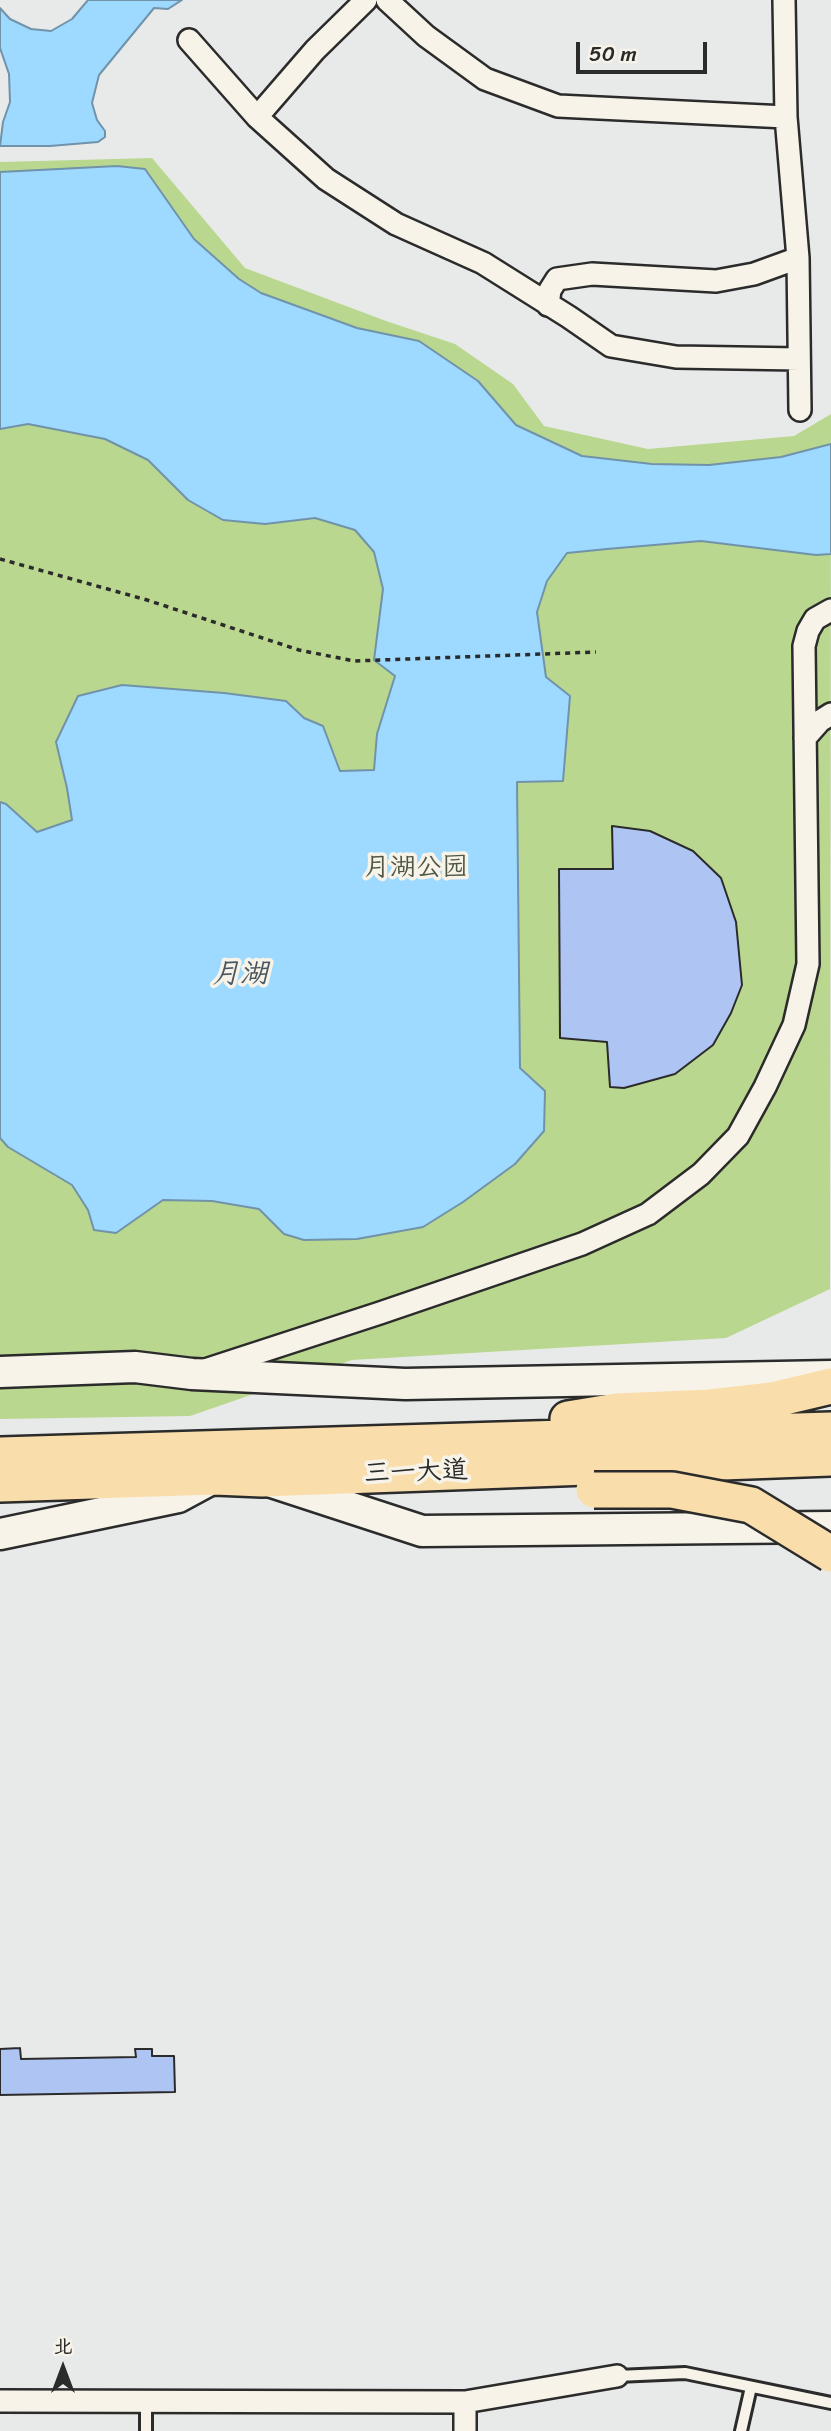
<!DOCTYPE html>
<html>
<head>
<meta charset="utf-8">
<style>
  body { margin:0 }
  #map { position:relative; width:831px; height:2431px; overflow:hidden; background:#e8eaea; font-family:Sriracha,"LXGW WenKai TC",sans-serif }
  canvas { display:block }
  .north { position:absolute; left:28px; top:2333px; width:70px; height:70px; -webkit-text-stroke:5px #f7f3e8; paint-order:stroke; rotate:0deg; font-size:19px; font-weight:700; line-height:28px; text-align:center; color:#2b2b2b }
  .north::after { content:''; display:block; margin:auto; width:24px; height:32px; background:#2b2b2b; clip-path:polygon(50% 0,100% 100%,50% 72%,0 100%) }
  .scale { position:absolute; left:576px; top:42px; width:131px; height:32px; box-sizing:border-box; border:4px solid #2b2b2b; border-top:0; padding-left:9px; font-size:21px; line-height:24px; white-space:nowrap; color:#2b2b2b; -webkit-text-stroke:5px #f7f3e8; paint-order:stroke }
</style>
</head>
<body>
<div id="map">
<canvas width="831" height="2431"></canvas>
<div class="north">北</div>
<div class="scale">50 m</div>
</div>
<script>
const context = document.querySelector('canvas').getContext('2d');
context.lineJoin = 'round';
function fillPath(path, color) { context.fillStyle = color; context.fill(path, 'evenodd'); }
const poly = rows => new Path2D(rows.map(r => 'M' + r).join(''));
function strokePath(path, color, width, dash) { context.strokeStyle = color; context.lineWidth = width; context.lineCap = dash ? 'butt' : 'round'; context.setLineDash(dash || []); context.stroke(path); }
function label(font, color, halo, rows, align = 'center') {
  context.font = font + ' Sriracha,"LXGW WenKai TC",sans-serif'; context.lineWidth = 7; context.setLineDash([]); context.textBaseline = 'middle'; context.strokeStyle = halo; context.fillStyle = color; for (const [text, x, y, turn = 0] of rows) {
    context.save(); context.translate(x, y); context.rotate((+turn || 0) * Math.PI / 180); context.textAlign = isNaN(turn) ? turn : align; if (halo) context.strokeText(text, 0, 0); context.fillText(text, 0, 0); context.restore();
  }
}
const green = poly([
  [152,158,245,268,386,321,455,344,513,384,544,426,648,449,794,436,831,414,830,1289,726,1338,352,1360,190,1416,0,1419,0,162]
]);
const water = poly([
  [88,0,182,0,168,9,154,8,99,75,92,103,97,120,105,131,105,137,98,142,50,146,0,146,3,122,10,102,9,74,0,48,0,8,10,19,31,29,51,31,72,19,88,0],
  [117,166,145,169,194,239,239,279,261,293,357,328,419,341,478,381,516,425,582,456,652,464,709,465,781,457,831,444,831,554,816,555,701,541,607,549,567,553,547,581,537,612,546,677,570,696,563,781,517,782,520,1068,545,1091,544,1131,515,1164,463,1202,423,1227,357,1239,304,1240,284,1234,259,1209,212,1201,163,1200,116,1233,94,1230,88,1210,72,1185,8,1147,0,1138,0,802,6,804,37,832,72,820,67,788,56,742,78,696,122,685,224,693,286,701,304,718,323,726,340,771,374,770,377,734,395,676,374,660,383,589,374,552,355,530,315,518,265,524,223,520,188,500,148,460,105,439,28,424,0,429,0,172,117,166]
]);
const building = poly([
  [612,826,650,831,693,851,721,878,736,922,742,985,731,1013,713,1045,675,1074,624,1088,610,1087,607,1042,560,1038,559,869,613,869,612,826],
  [20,2048,21,2059,136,2057,135,2049,152,2049,152,2056,174,2056,175,2092,0,2095,0,2049,20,2048]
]);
const path = poly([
  [0,559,147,600,299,650,354,661,596,652]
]);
const service = poly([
  [617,2376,685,2373,831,2403],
  [146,2431,146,2401],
  [741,2431,751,2387]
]);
const minor = poly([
  [387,0,426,36,485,79,558,106,786,117],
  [784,0,786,117,798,258,800,410],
  [189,40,257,117,326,179,396,224,483,263,569,317,611,346,676,357,799,359],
  [257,117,315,50,366,0],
  [548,305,550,290,557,279,592,274,716,281,754,274,798,258],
  [805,738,820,721,831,714],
  [205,1370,380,1313,582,1244,648,1214,701,1174,738,1136,765,1087,794,1025,808,964,804,646,808,631,815,619,831,610],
  [0,2401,465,2402,617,2376],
  [465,2402,465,2431]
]);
const secondary = poly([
  [0,1372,135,1367,192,1374,405,1384,831,1376],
  [272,1482,422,1531,831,1527],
  [0,1534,178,1497,215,1477]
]);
const trunk = poly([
  [568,1419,617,1411,710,1407,772,1400,831,1386],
  [0,1455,831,1430],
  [0,1484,215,1477,262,1479,831,1458]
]);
const trunkBridge = poly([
  [594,1490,672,1490,751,1505,831,1554]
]);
const parkNames = [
  ["月湖公园",416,868]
];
const streetNames = [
  ["三一大道",416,1473,-2]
];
const waterNames = [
  ["月湖",240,975]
];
fillPath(green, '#bad78f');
fillPath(water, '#9ed9ff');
strokePath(water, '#7093aa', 2);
fillPath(building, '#aec5f3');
strokePath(building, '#2b2b2b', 2);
strokePath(service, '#2b2b2b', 16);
strokePath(minor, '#2b2b2b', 26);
strokePath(secondary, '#2b2b2b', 35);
strokePath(trunk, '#2b2b2b', 40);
strokePath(path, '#2b2b2b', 3.5, [5, 5]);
strokePath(service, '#f7f3e8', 10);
strokePath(minor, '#f7f3e8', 21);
strokePath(secondary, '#f7f3e8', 30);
strokePath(trunk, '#f9deab', 35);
strokePath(trunkBridge, '#2b2b2b', 40, []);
strokePath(trunkBridge, '#f9deab', 35);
label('26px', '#4f5644', '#f7f3e8', parkNames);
label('26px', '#2b2b2b', '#f7f3e8', streetNames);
label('italic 28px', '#485660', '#f7f3e8', waterNames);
</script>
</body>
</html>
